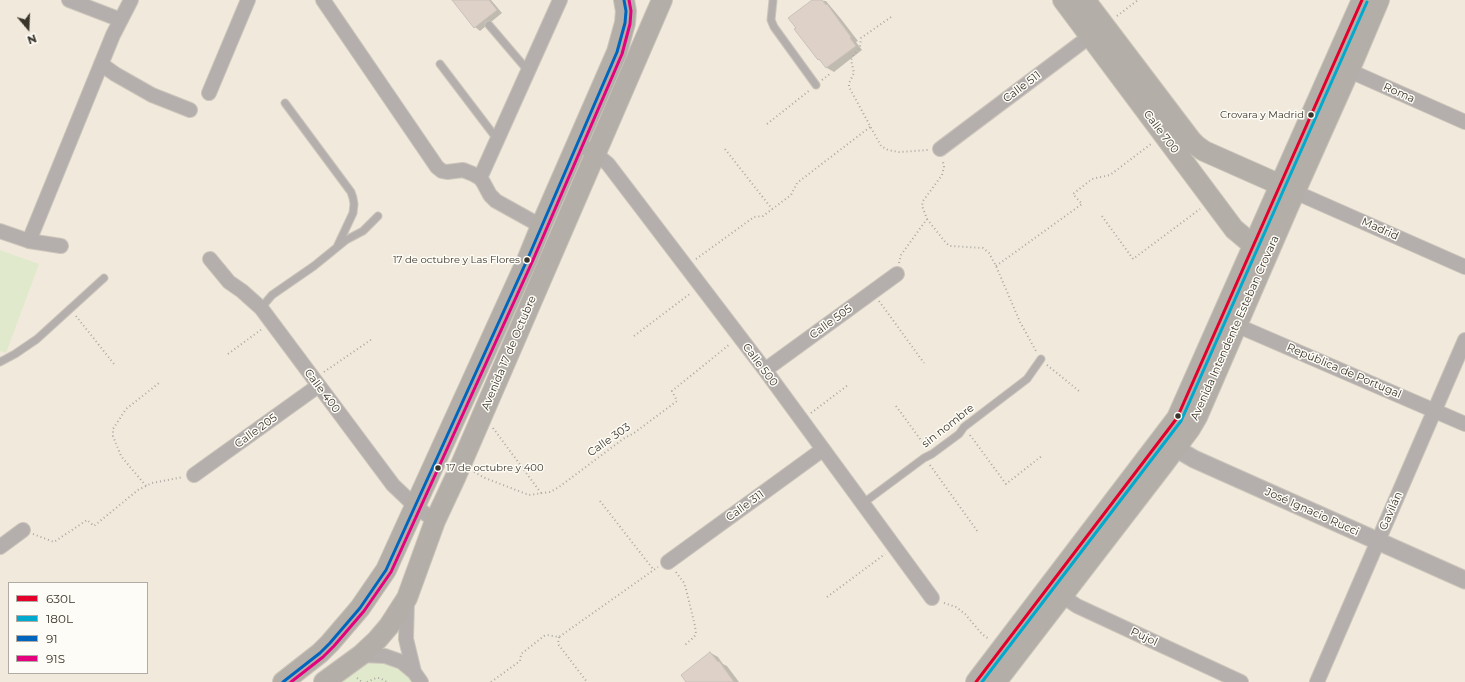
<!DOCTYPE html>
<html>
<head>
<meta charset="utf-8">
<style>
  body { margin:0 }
  #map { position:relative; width:1465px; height:682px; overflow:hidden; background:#f1eadc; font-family:Montserrat,sans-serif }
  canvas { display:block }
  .legend { position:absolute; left:8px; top:582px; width:140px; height:92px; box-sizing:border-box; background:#fefcf6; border:1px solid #b0aca5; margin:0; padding:5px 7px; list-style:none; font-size:12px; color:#3a352b }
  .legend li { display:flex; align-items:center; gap:8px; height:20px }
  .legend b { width:20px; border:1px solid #b0aca5 }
  .north { position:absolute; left:8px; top:8px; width:40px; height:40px; -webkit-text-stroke:3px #fefcf6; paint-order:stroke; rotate:161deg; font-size:11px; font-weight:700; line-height:16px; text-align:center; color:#3a352b }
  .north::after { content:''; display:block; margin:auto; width:14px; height:18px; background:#3a352b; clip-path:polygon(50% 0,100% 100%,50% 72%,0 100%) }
</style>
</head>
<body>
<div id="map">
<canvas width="1465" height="682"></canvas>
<ul class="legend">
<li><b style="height:5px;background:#e4002b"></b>630L</li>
<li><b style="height:5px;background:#00a9ce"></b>180L</li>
<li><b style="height:5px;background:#0065bd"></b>91</li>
<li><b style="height:5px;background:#e5007d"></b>91S</li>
</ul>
<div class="north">N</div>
</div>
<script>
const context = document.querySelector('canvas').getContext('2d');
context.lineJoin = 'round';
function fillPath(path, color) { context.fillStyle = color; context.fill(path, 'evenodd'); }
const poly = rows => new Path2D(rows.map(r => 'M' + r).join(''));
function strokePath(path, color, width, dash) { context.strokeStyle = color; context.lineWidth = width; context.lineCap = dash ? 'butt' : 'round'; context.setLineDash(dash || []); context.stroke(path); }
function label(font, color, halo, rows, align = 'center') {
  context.font = font + ' Montserrat,sans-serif'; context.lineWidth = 3; context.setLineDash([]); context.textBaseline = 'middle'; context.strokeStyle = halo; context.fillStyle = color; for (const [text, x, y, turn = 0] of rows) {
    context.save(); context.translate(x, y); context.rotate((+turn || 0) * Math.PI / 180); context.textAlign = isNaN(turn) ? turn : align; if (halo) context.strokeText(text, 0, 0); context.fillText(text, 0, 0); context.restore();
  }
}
const green = poly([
  [0,250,39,264,6,353,0,351],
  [381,661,396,665,408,673,414,682,336,682,359,665,369,662]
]);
const shadow = poly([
  [453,0,491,0,502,13,480,31,475,27],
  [814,0,826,1,841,19,858,41,856,42,862,50,834,72,827,68,823,62,819,60,790,19],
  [711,653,718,657,723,664,727,666,739,682,688,682]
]);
const building = poly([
  [452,0,489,0,497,10,474,28,452,0],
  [812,0,822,0,826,5,827,4,851,37,850,38,856,46,826,68,819,59,818,60,794,29,796,28,788,18,812,0],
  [710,652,718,662,719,661,734,682,686,682,681,675,710,652]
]);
const path = poly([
  [1117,16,1138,0],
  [891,17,861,38,860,47,853,56,851,60,854,73,849,83,849,87,881,146,888,150,899,152,928,150],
  [822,80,831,73],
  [767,124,810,90],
  [725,149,772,209],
  [1102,216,1133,259,1200,209],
  [927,219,946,243,950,246,983,248,989,253,996,266,1020,322,1036,351],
  [696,259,754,217,763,216,791,195,797,183,870,127],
  [899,263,901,255,927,219,922,206,923,201,942,175,944,167,943,162],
  [996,266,1082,204,1073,194,1092,179,1110,175,1151,144],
  [879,301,924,363],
  [76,316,114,364],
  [634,336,691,293],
  [228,354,262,329],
  [1047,365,1079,391],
  [324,372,372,339],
  [896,406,926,447],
  [811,413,848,385],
  [493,428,541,493],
  [970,435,1006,484,1043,455],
  [930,465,978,532],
  [474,472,485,478,529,495,550,492,559,487,623,439,634,433,677,401,672,391,730,344],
  [146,486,121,456,113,436,113,429,126,409,159,383],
  [600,501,653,569],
  [33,534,54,542,87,520,94,526,138,490,152,483,183,477],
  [676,572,684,583,686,589,695,626,696,634,694,637,685,645],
  [827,597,885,554],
  [944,603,956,607,965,614,982,634,989,639],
  [559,637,558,644,587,682],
  [357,678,362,682],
  [367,682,376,678,380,678,387,682],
  [491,682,520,661,521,654,544,636,547,635,559,637,658,567]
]);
const service = poly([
  [773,0,771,20,774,27,816,85],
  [489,25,524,66,529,68],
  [440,64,497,139],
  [285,103,351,192,353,198,354,204,353,213,337,247],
  [261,308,272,295,314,266,346,240,363,231,378,216],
  [0,362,15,354,37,339,104,278],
  [862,504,924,458,932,454,959,434,964,427,1027,379,1041,359]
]);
const minor = poly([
  [69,0,121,20],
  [323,0,437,167,442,171,447,172,463,170,473,174,480,178],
  [101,64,115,74,152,95,190,110],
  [1341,67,1465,122],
  [209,93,248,0],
  [578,144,595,153,608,164,765,370,932,598],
  [940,149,1097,31],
  [1295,192,1465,267],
  [541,226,496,201,490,195,483,182,480,178,560,0],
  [0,231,29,241,61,246],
  [29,241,113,35,131,0],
  [210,259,229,282,242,291,261,308,393,485,414,505,435,521],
  [1229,322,1465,424],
  [765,370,897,274],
  [194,475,318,386],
  [0,547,23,530],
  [668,562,822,450],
  [1055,591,1077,606,1241,682],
  [407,600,406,639,414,672],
  [361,655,385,656,402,662,414,672,421,682],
  [1317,682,1465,340]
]);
const tertiary = poly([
  [1165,442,1194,459,1465,580]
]);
const secondary = poly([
  [1063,0,1234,229,1253,245,1265,250],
  [1085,0,1191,140,1197,146,1204,151,1292,190],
  [283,682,320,653,330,643,360,608,386,570,528,258,541,226,617,52,625,23,626,11,624,0],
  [324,682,361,655,377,640,389,626,407,598,435,521,456,476,662,0],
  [976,682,1177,418,1362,0],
  [996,682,1163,465,1190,429,1197,417,1289,205,1349,71,1379,0]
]);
const bus1 = poly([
  [976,682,1177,418,1362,0]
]);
const bus2 = poly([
  [982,682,1181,421,1367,2]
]);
const bus3 = poly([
  [283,682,320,653,330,643,360,608,386,570,528,258,617,52,625,23,626,11,624,0]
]);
const bus4 = poly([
  [291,682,323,657,334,646,364,611,391,572,533,260,622,54,630,24,631,11,629,0]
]);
const markers = [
  [1311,115,3.5,"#3a352b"],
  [527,260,3.5,"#3a352b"],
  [1178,416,3.5,"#3a352b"],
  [438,468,3.5,"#3a352b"]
];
const busNames = [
  ["Crovara y Madrid",1304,115],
  ["17 de octubre y Las Flores",520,260],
  ["17 de octubre y 400",446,468,"left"]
];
const streetNames = [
  ["Calle 511",1022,87,-37],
  ["Roma",1399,93,24],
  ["Calle 700",1161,132,53],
  ["Madrid",1380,229,24],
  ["Calle 505",831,322,-36],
  ["Avenida Intendente Esteban Crovara",1235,328,-66],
  ["Avenida 17 de Octubre",509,353,-67],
  ["Calle 500",760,365,53],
  ["República de Portugal",1344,371,23],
  ["Calle 400",322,391,53],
  ["sin nombre",948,426,-38],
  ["Calle 205",256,431,-36],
  ["Calle 303",609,440,-35],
  ["Calle 311",745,506,-36],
  ["Gavilán",1391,511,-66],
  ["José Ignacio Rucci",1312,512,24],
  ["Pujol",1144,637,25]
];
fillPath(green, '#e0e9cb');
fillPath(shadow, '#0003');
fillPath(building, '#ded1c8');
strokePath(building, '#cac1b9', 1);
strokePath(service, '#cbc5ba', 9);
strokePath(minor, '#cbc5ba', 16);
strokePath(tertiary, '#cbc5ba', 19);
strokePath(secondary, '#cbc5ba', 22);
strokePath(path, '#aca8a3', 2, [1, 3]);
strokePath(service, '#b4afad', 7);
strokePath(minor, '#b4afad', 14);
strokePath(tertiary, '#b4afad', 17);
strokePath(secondary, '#b4aea9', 20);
strokePath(bus1, '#e4002b', 3);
strokePath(bus2, '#00a9ce', 3);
strokePath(bus3, '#0065bd', 3);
strokePath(bus4, '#e5007d', 3);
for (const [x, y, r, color] of markers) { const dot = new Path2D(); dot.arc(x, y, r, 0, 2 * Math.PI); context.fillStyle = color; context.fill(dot); strokePath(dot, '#fefcf6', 1.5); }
label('10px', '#3a352b', '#fefcf6', busNames, 'right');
label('11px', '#3a352b', '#fefcf6', streetNames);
</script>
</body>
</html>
